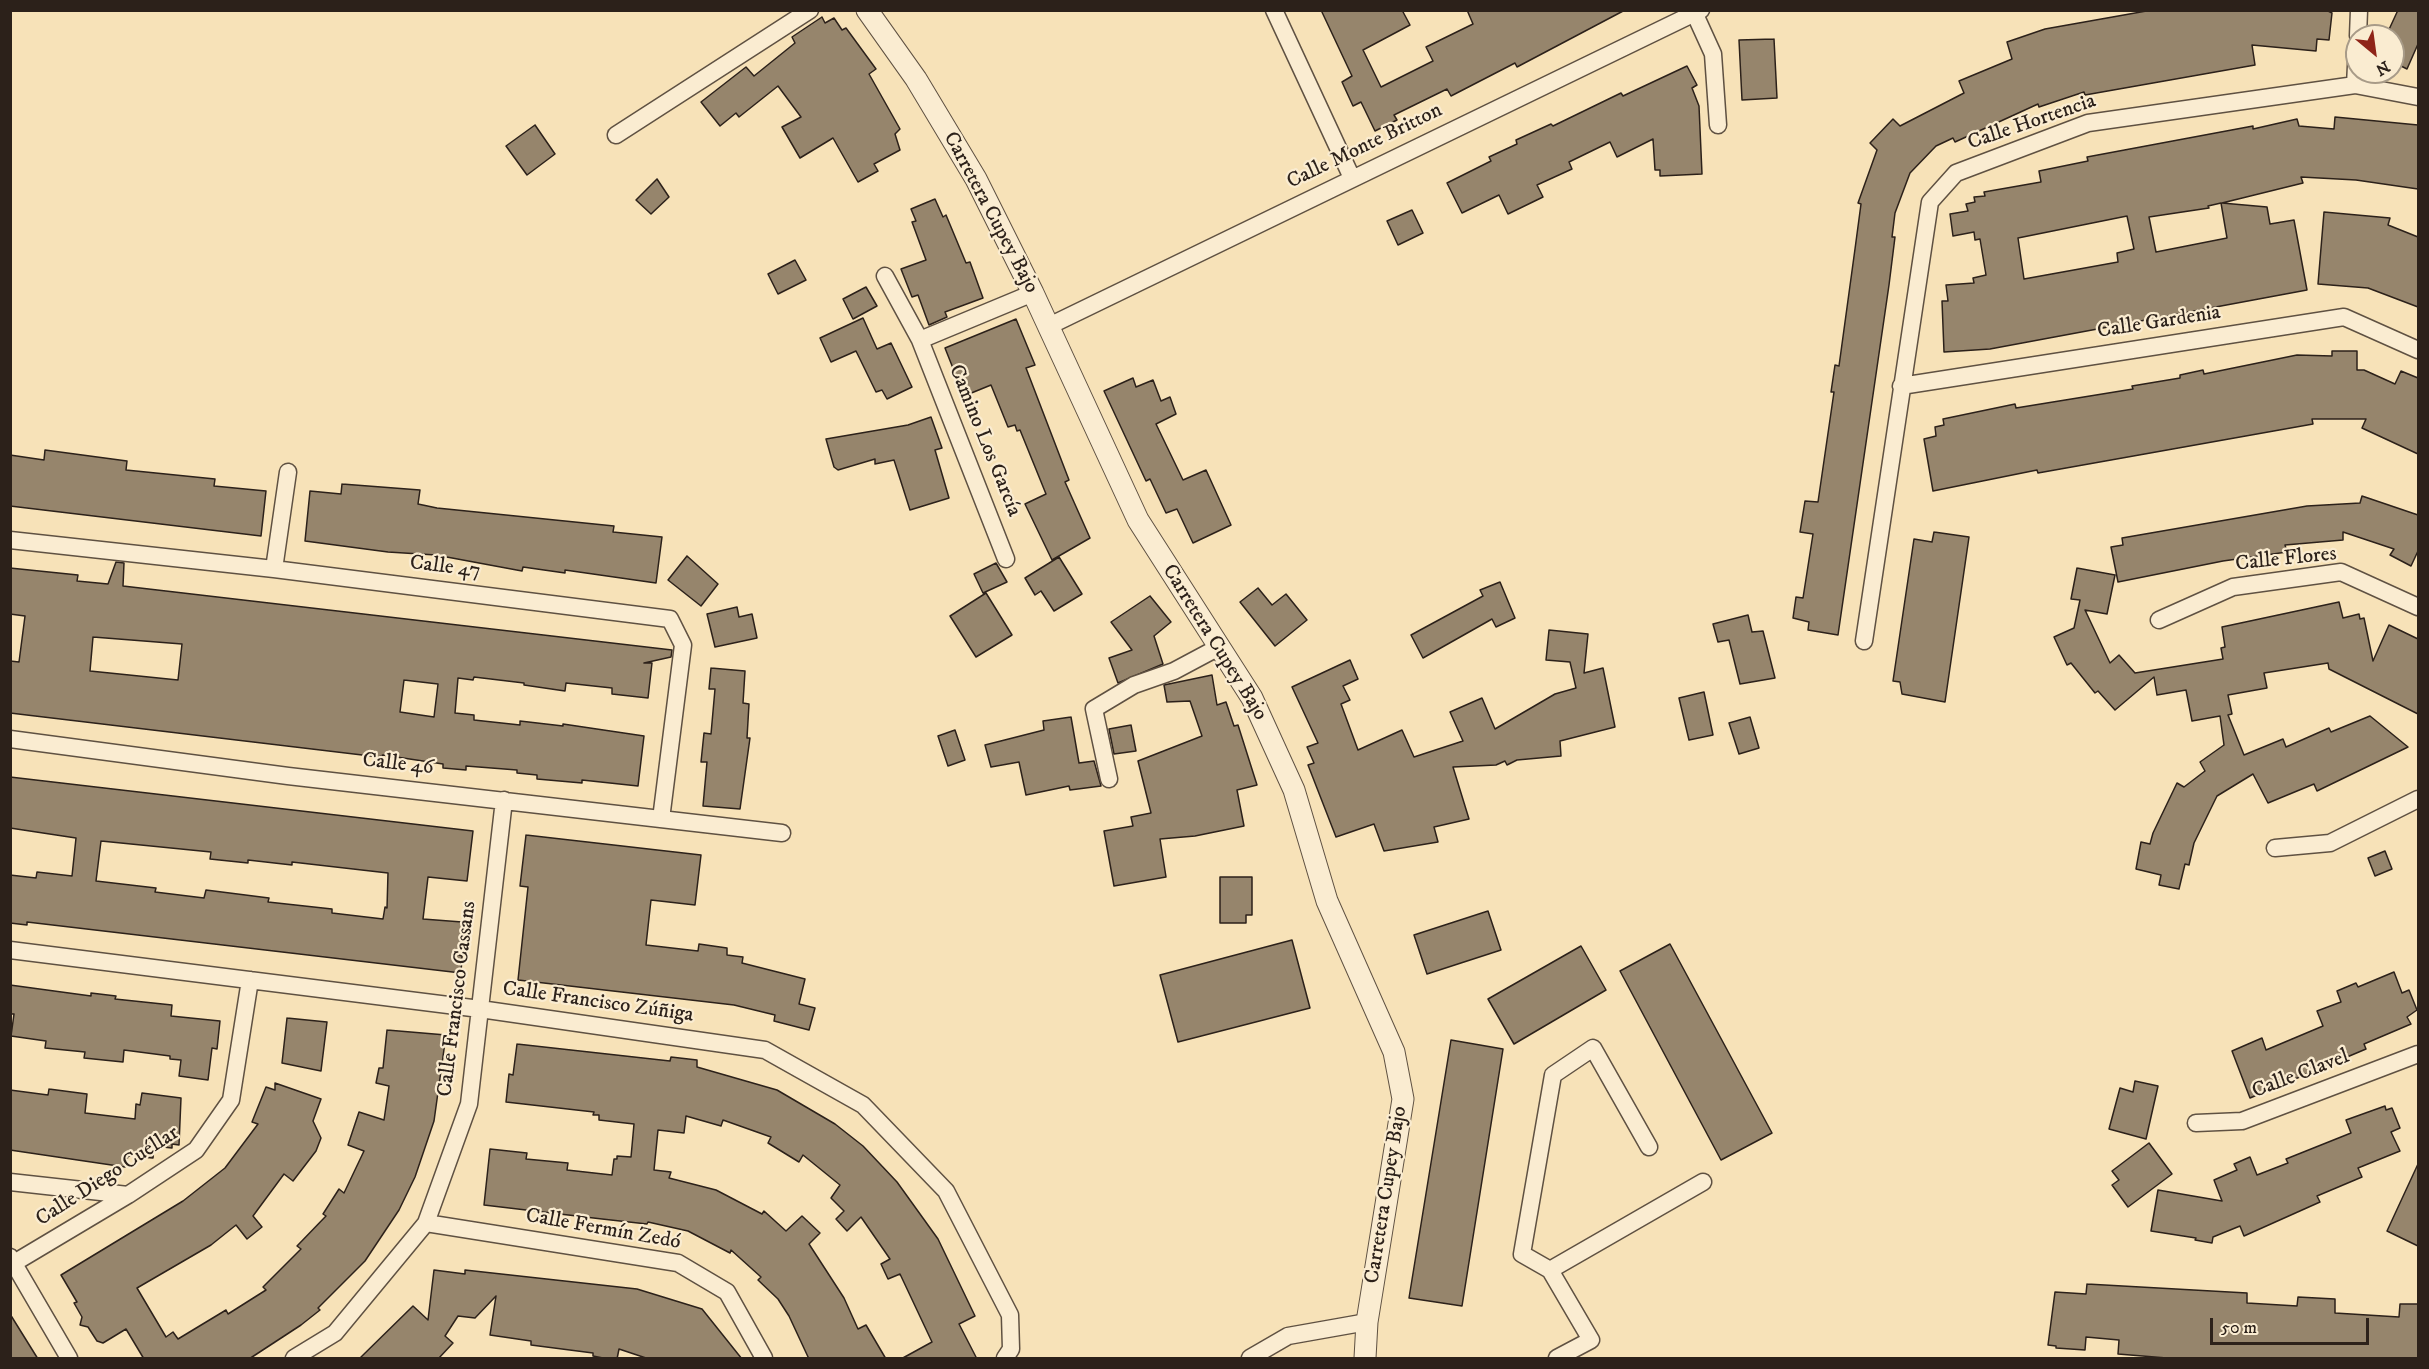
<!DOCTYPE html>
<html>
<head>
<meta charset="utf-8">
<style>
  body { margin:0 }
  #map { position:relative; width:2429px; height:1369px; overflow:hidden; background:#f7e2b8; font-family:"IM FELL DW Pica",serif }
  canvas { display:block }
  .frame { position:absolute; inset:0; border:12px solid #2c211a; pointer-events:none }
  .north { position:absolute; left:2345px; top:24px; width:60px; height:60px; box-sizing:border-box; background:#faecd1; border:2px solid #a89b88; border-radius:50%; rotate:151deg; font-size:16px; font-weight:700; line-height:24px; text-align:center; color:#2c211a }
  .north::after { content:''; display:block; margin:auto; width:21px; height:27px; background:#8f2418; clip-path:polygon(50% 0,100% 100%,50% 72%,0 100%) }
  .scale { position:absolute; left:2210px; top:1318px; width:159px; height:27px; box-sizing:border-box; border:3px solid #2c211a; border-top:0; padding-left:8px; font-size:18px; line-height:21px; white-space:nowrap; color:#2c211a; -webkit-text-stroke:4px #faecd1; paint-order:stroke }
</style>
</head>
<body>
<div id="map">
<canvas width="2429" height="1369"></canvas>
<div class="frame"></div>
<div class="north">N</div>
<div class="scale">50 m</div>
</div>
<script>
const context = document.querySelector('canvas').getContext('2d');
context.lineJoin = 'round';
function fillPath(path, color) { context.fillStyle = color; context.fill(path, 'evenodd'); }
const poly = rows => new Path2D(rows.map(r => 'M' + r).join(''));
function strokePath(path, color, width, dash) { context.strokeStyle = color; context.lineWidth = width; context.lineCap = dash ? 'butt' : 'round'; context.setLineDash(dash || []); context.stroke(path); }
function label(font, color, halo, rows, align = 'center') {
  context.font = font + ' "IM FELL DW Pica",serif'; context.lineWidth = 4.5; context.setLineDash([]); context.textBaseline = 'middle'; context.strokeStyle = halo; context.fillStyle = color; for (const [text, x, y, turn = 0] of rows) {
    context.save(); context.translate(x, y); context.rotate((+turn || 0) * Math.PI / 180); context.textAlign = isNaN(turn) ? turn : align; if (halo) context.strokeText(text, 0, 0); context.fillText(text, 0, 0); context.restore();
  }
}
const building = poly([
  [1321,10,1402,10,1410,25,1363,50,1381,87,1433,61,1426,47,1473,24,1467,10,1625,10,1517,67,1515,63,1451,96,1447,89,1394,115,1397,120,1375,131,1361,102,1353,106,1342,82,1352,76,1321,10],
  [2152,10,2326,10,2332,13,2329,40,2317,39,2316,51,2252,45,2255,65,2085,95,2084,92,2039,107,2038,104,1955,142,1953,138,1936,146,1910,173,1895,213,1892,237,1895,237,1889,285,1838,635,1808,630,1809,622,1793,618,1796,597,1803,598,1813,534,1800,532,1805,501,1818,502,1834,392,1831,392,1835,365,1839,366,1855,249,1861,204,1858,203,1877,150,1870,143,1893,119,1900,126,1964,93,1959,81,2012,59,2007,42,2045,29,2152,10],
  [2398,10,2418,10,2418,44,2407,69,2393,62,2393,36,2386,36,2398,10],
  [822,17,825,23,834,18,842,30,846,28,876,69,869,74,900,129,895,134,900,150,874,164,878,171,858,182,833,138,800,158,782,127,801,117,778,86,739,117,736,113,720,126,701,102,746,67,754,76,795,43,792,37,822,17],
  [1774,39,1777,98,1742,100,1739,40,1774,39],
  [1687,66,1697,85,1692,88,1699,106,1702,174,1660,176,1660,170,1655,170,1653,139,1617,157,1610,142,1569,162,1572,169,1537,185,1543,197,1508,214,1499,195,1462,213,1447,183,1491,161,1489,157,1517,144,1516,140,1551,124,1553,126,1621,93,1623,96,1687,66],
  [2335,117,2418,125,2418,189,2356,180,2301,177,2303,183,2222,203,2267,207,2270,224,2294,220,2307,290,1990,349,1944,352,1942,301,1948,301,1946,285,1974,283,1973,278,1986,275,1980,239,1975,240,1974,232,1953,236,1950,214,1968,211,1966,204,1975,202,1974,197,1985,196,1984,192,2041,182,2039,171,2088,161,2087,157,2253,126,2253,129,2297,119,2299,126,2334,129,2335,117],
  [2221,203,2227,238,2156,252,2149,217,2209,208,2208,206,2221,203],
  [2127,216,2134,249,2117,253,2118,262,2024,279,2018,238,2127,216],
  [535,125,555,154,527,175,506,146,535,125],
  [657,179,669,197,651,214,636,200,657,179],
  [935,199,943,217,946,215,966,263,970,262,983,298,945,312,947,317,929,325,918,295,912,297,901,269,926,260,912,222,916,221,911,209,935,199],
  [1412,210,1423,233,1398,245,1387,221,1412,210],
  [2324,212,2390,218,2388,225,2418,237,2418,307,2368,288,2318,284,2324,212],
  [795,260,806,280,778,294,768,274,795,260],
  [866,287,877,306,853,319,843,299,866,287],
  [863,318,877,349,891,343,912,387,887,399,882,390,876,392,856,351,831,362,820,338,863,318],
  [1016,319,1035,365,1026,368,1069,480,1065,482,1090,538,1052,560,1025,504,1046,494,1020,430,1017,431,1015,425,1008,427,991,385,964,396,945,348,1016,319],
  [2332,351,2357,351,2357,370,2364,370,2395,384,2401,371,2418,378,2418,454,2362,428,2366,419,2312,419,2313,424,2038,473,2037,470,1933,491,1924,439,1936,436,1935,427,1944,425,1943,419,2015,404,2016,408,2133,389,2132,386,2180,378,2180,375,2203,370,2204,374,2297,355,2332,356,2332,351],
  [1133,378,1136,387,1153,380,1161,401,1170,397,1176,414,1156,424,1183,480,1206,470,1231,525,1193,543,1177,509,1166,513,1150,479,1146,481,1104,391,1133,378],
  [931,417,942,448,935,450,949,498,910,510,894,460,875,464,875,459,838,470,834,467,826,439,908,425,931,417],
  [45,450,127,461,126,470,215,479,214,486,266,491,261,536,10,506,10,455,44,460,45,450],
  [342,484,420,490,418,504,437,508,614,526,613,532,662,537,656,583,565,570,565,573,523,567,522,571,436,555,388,552,305,541,310,491,341,494,342,484],
  [2362,496,2418,515,2418,551,2411,566,2390,555,2394,549,2343,532,2343,540,2285,545,2287,552,2223,561,2118,582,2111,547,2123,545,2122,538,2307,506,2360,503,2362,496],
  [1934,532,1969,537,1945,702,1902,694,1900,682,1893,681,1914,539,1932,542,1934,532],
  [687,556,718,584,701,606,668,580,687,556],
  [1059,557,1082,594,1054,611,1041,591,1035,595,1025,578,1059,557],
  [116,562,124,563,123,586,672,650,671,657,644,663,652,663,648,698,612,694,612,688,566,683,565,691,524,685,524,683,474,677,473,680,458,678,455,713,474,715,474,720,520,725,520,721,563,726,563,724,644,736,638,786,582,780,582,783,537,779,537,775,517,773,517,770,466,766,466,770,443,768,443,764,383,755,379,757,10,713,10,661,19,662,25,616,10,614,10,568,78,575,77,581,108,584,116,562],
  [93,637,182,644,178,680,90,671,93,637],
  [404,680,438,684,434,717,400,712,404,680],
  [996,563,1007,582,983,593,974,574,996,563],
  [2077,568,2115,575,2107,614,2085,610,2110,663,2119,655,2135,673,2223,659,2221,648,2225,647,2222,627,2339,602,2343,618,2359,614,2360,619,2364,618,2373,661,2389,625,2418,639,2418,714,2329,669,2328,663,2264,673,2267,688,2228,695,2232,714,2228,715,2244,755,2283,739,2286,747,2329,728,2331,732,2370,716,2408,747,2317,791,2314,784,2268,803,2253,774,2217,796,2194,843,2189,865,2185,864,2179,889,2159,885,2161,875,2136,869,2141,842,2150,844,2153,833,2177,783,2184,787,2205,771,2200,762,2224,745,2220,716,2192,721,2186,690,2157,695,2154,677,2115,710,2098,691,2095,693,2071,663,2067,665,2054,637,2074,628,2080,600,2071,599,2077,568],
  [1500,582,1515,618,1496,627,1492,619,1423,658,1411,635,1483,596,1480,590,1500,582],
  [1258,588,1272,605,1286,594,1307,620,1275,646,1240,602,1258,588],
  [986,593,1012,635,976,657,950,616,986,593],
  [1150,596,1171,622,1154,636,1163,664,1118,683,1109,658,1132,650,1111,622,1150,596],
  [737,607,739,617,752,614,757,638,715,647,707,614,737,607],
  [1748,615,1752,632,1763,631,1775,678,1740,684,1729,640,1718,642,1713,624,1748,615],
  [1549,630,1588,634,1584,673,1603,668,1615,727,1560,741,1561,756,1517,760,1507,765,1505,761,1496,765,1453,767,1469,819,1434,827,1438,842,1384,851,1374,824,1336,837,1308,765,1314,763,1307,747,1318,743,1292,687,1350,660,1358,679,1343,686,1350,700,1341,704,1358,750,1402,730,1414,757,1463,741,1450,712,1482,698,1495,729,1555,694,1576,688,1570,662,1546,660,1549,630],
  [711,668,745,671,743,703,749,704,747,738,750,738,740,809,703,806,707,762,701,762,704,733,711,734,715,689,709,689,711,668],
  [1212,675,1217,705,1226,702,1234,726,1238,725,1257,785,1237,790,1244,826,1195,836,1160,839,1166,877,1114,886,1104,831,1133,826,1131,817,1151,813,1138,761,1202,736,1190,701,1167,702,1164,685,1212,675],
  [1704,692,1713,735,1689,740,1679,698,1704,692],
  [1071,717,1079,763,1094,761,1101,786,1070,790,1069,786,1026,795,1019,762,991,767,985,745,1044,730,1043,721,1071,717],
  [1750,717,1759,748,1739,754,1729,723,1750,717],
  [1131,725,1136,751,1114,754,1109,729,1131,725],
  [955,730,965,760,948,766,938,736,955,730],
  [10,777,473,831,467,881,428,877,423,919,462,922,459,955,462,956,461,973,27,922,27,925,10,923,10,875,36,878,37,872,72,876,76,838,10,828,10,777],
  [101,841,211,852,210,859,248,863,248,860,292,865,292,862,388,873,387,908,385,907,383,919,332,913,332,909,268,902,269,898,206,890,204,898,155,892,156,888,96,881,101,841],
  [526,835,701,855,695,905,651,900,646,945,698,951,699,944,727,948,727,955,743,957,742,963,805,979,799,1004,815,1008,809,1030,774,1021,775,1015,734,1005,518,980,528,887,520,886,526,835],
  [2385,851,2392,869,2375,876,2368,858,2385,851],
  [1220,877,1252,877,1252,915,1246,915,1246,923,1220,923,1220,877],
  [1488,911,1501,950,1427,974,1414,935,1488,911],
  [1292,940,1310,1008,1178,1042,1160,975,1292,940],
  [1670,944,1772,1133,1721,1160,1620,971,1670,944],
  [1581,946,1606,990,1514,1044,1488,999,1581,946],
  [2394,972,2402,993,2409,990,2417,1010,2407,1017,2411,1024,2364,1044,2366,1049,2250,1098,2232,1051,2262,1038,2266,1050,2323,1026,2317,1011,2341,1002,2337,991,2356,983,2358,987,2394,972],
  [10,985,91,996,91,993,116,996,115,999,172,1005,171,1016,220,1021,217,1049,212,1048,208,1080,179,1076,181,1060,170,1059,170,1056,124,1050,123,1062,84,1058,85,1052,45,1048,46,1041,11,1036,14,1014,10,1014,10,985],
  [287,1018,327,1022,321,1071,282,1063,287,1018],
  [387,1030,446,1035,434,1121,415,1177,399,1210,365,1261,318,1308,320,1310,301,1325,249,1359,144,1359,126,1329,103,1343,97,1341,88,1327,80,1325,82,1317,74,1303,77,1302,61,1275,183,1201,225,1168,258,1124,252,1122,266,1087,275,1090,275,1083,321,1099,313,1121,321,1138,316,1151,293,1181,284,1174,253,1216,262,1227,247,1239,236,1225,211,1245,137,1288,166,1337,173,1332,178,1339,226,1310,228,1314,266,1290,263,1287,301,1249,297,1246,326,1216,323,1214,339,1189,344,1193,364,1151,348,1145,359,1112,384,1120,389,1086,376,1083,379,1068,383,1068,387,1030],
  [1451,1040,1503,1049,1462,1306,1409,1298,1451,1040],
  [517,1044,670,1061,671,1057,697,1060,697,1067,777,1090,835,1124,863,1146,897,1182,938,1239,975,1316,959,1324,977,1359,901,1359,932,1342,900,1274,888,1279,881,1264,890,1259,861,1217,847,1231,836,1219,844,1211,831,1198,840,1185,803,1155,799,1162,768,1143,771,1137,723,1120,721,1126,686,1116,684,1133,658,1130,654,1170,671,1172,669,1178,716,1190,762,1214,764,1211,786,1231,802,1216,820,1233,809,1244,844,1298,858,1329,866,1325,886,1359,809,1359,789,1316,778,1299,758,1280,761,1277,731,1250,730,1253,688,1231,648,1222,647,1224,602,1219,484,1205,490,1149,527,1153,526,1159,568,1163,567,1170,612,1175,614,1159,617,1159,617,1156,631,1157,634,1124,599,1120,599,1115,593,1115,594,1112,506,1102,509,1074,513,1075,517,1044],
  [2135,1081,2158,1086,2146,1139,2109,1129,2120,1088,2133,1092,2135,1081],
  [49,1089,87,1094,85,1113,135,1119,136,1104,140,1105,142,1093,181,1098,179,1145,172,1144,172,1148,154,1146,153,1158,128,1156,125,1167,10,1150,10,1090,48,1095,49,1089],
  [2385,1106,2386,1110,2392,1108,2400,1128,2391,1132,2400,1151,2358,1168,2362,1177,2317,1196,2320,1202,2244,1236,2240,1226,2213,1237,2212,1243,2195,1240,2196,1238,2151,1231,2158,1190,2222,1201,2214,1180,2237,1170,2234,1164,2250,1157,2257,1175,2288,1163,2286,1159,2351,1133,2346,1120,2385,1106],
  [2149,1143,2172,1174,2128,1207,2112,1185,2119,1180,2112,1171,2149,1143],
  [2418,1164,2418,1246,2387,1231,2418,1164],
  [434,1270,465,1274,465,1270,637,1289,702,1309,742,1359,649,1359,619,1349,617,1359,608,1359,593,1356,593,1353,531,1345,531,1341,490,1335,496,1296,475,1318,458,1316,445,1336,453,1343,438,1359,359,1359,413,1306,428,1320,434,1270],
  [2087,1284,2247,1293,2247,1303,2297,1306,2298,1297,2335,1299,2335,1313,2399,1317,2400,1304,2418,1304,2418,1359,2167,1358,2118,1354,2119,1340,2086,1337,2085,1350,2056,1348,2056,1346,2048,1345,2055,1292,2086,1294,2087,1284],
  [10,1314,38,1359,10,1359,10,1314]
]);
const minor = poly([
  [1274,10,1352,178],
  [1693,10,1713,54,1718,125],
  [2358,36,2359,10],
  [2355,85,2357,46],
  [616,135,810,10],
  [885,276,920,340,1006,559],
  [1049,326,1701,10],
  [920,340,1033,293],
  [1901,386,2344,317,2418,350],
  [10,540,274,569,670,619,683,645,661,819],
  [274,569,288,472],
  [2159,620,2233,587,2341,572,2418,607],
  [1864,641,1930,202,1956,173,2088,123,2355,85,2418,97],
  [10,739,288,776,782,833],
  [1109,779,1094,709,1134,685,1174,671,1219,647],
  [2275,848,2330,843,2418,799],
  [10,950,480,1009,765,1050,863,1105,946,1191,1010,1315,1011,1349,1005,1358],
  [2196,1123,2242,1121,2418,1054],
  [10,1182,128,1195],
  [426,1223,678,1263,727,1292,764,1358],
  [10,1257,69,1358],
  [14,1263,128,1195,196,1150,231,1100,250,980],
  [1550,1270,1703,1182],
  [294,1358,335,1333,426,1223,469,1104,504,800],
  [1250,1358,1288,1336,1367,1322],
  [1557,1358,1591,1340,1550,1270,1522,1254,1553,1075,1593,1048,1649,1147]
]);
const tertiary = poly([
  [867,10,916,79,976,179,1033,293,1138,520,1252,698,1294,790,1327,901,1394,1052,1403,1099,1367,1322,1365,1358]
]);
const streetNames = [
  ["Calle Hortencia",2032,123,-19],
  ["Calle Monte Britton",1365,147,-26],
  ["Carretera Cupey Bajo",990,213,62],
  ["Calle Gardenia",2159,323,-9],
  ["Camino Los García",984,441,68],
  ["Calle Flores",2286,560,-6],
  ["Calle 47",445,568,7],
  ["Carretera Cupey Bajo",1214,643,58],
  ["Calle 46",398,765,6],
  ["Calle Francisco Cassans",458,999,-83],
  ["Calle Francisco Zúñiga",598,1003,8],
  ["Calle Clavel",2301,1075,-21],
  ["Calle Diego Cuéllar",108,1177,-33],
  ["Carretera Cupey Bajo",1387,1195,-81],
  ["Calle Fermín Zedó",603,1230,10]
];
fillPath(building, '#96856c');
strokePath(building, '#2c211a', 1.5);
strokePath(minor, '#5f5142', 19);
strokePath(tertiary, '#5f5142', 23);
strokePath(minor, '#faecd1', 16);
strokePath(tertiary, '#faecd1', 21);
label('21px', '#2c211a', '#faecd1', streetNames);
</script>
</body>
</html>
